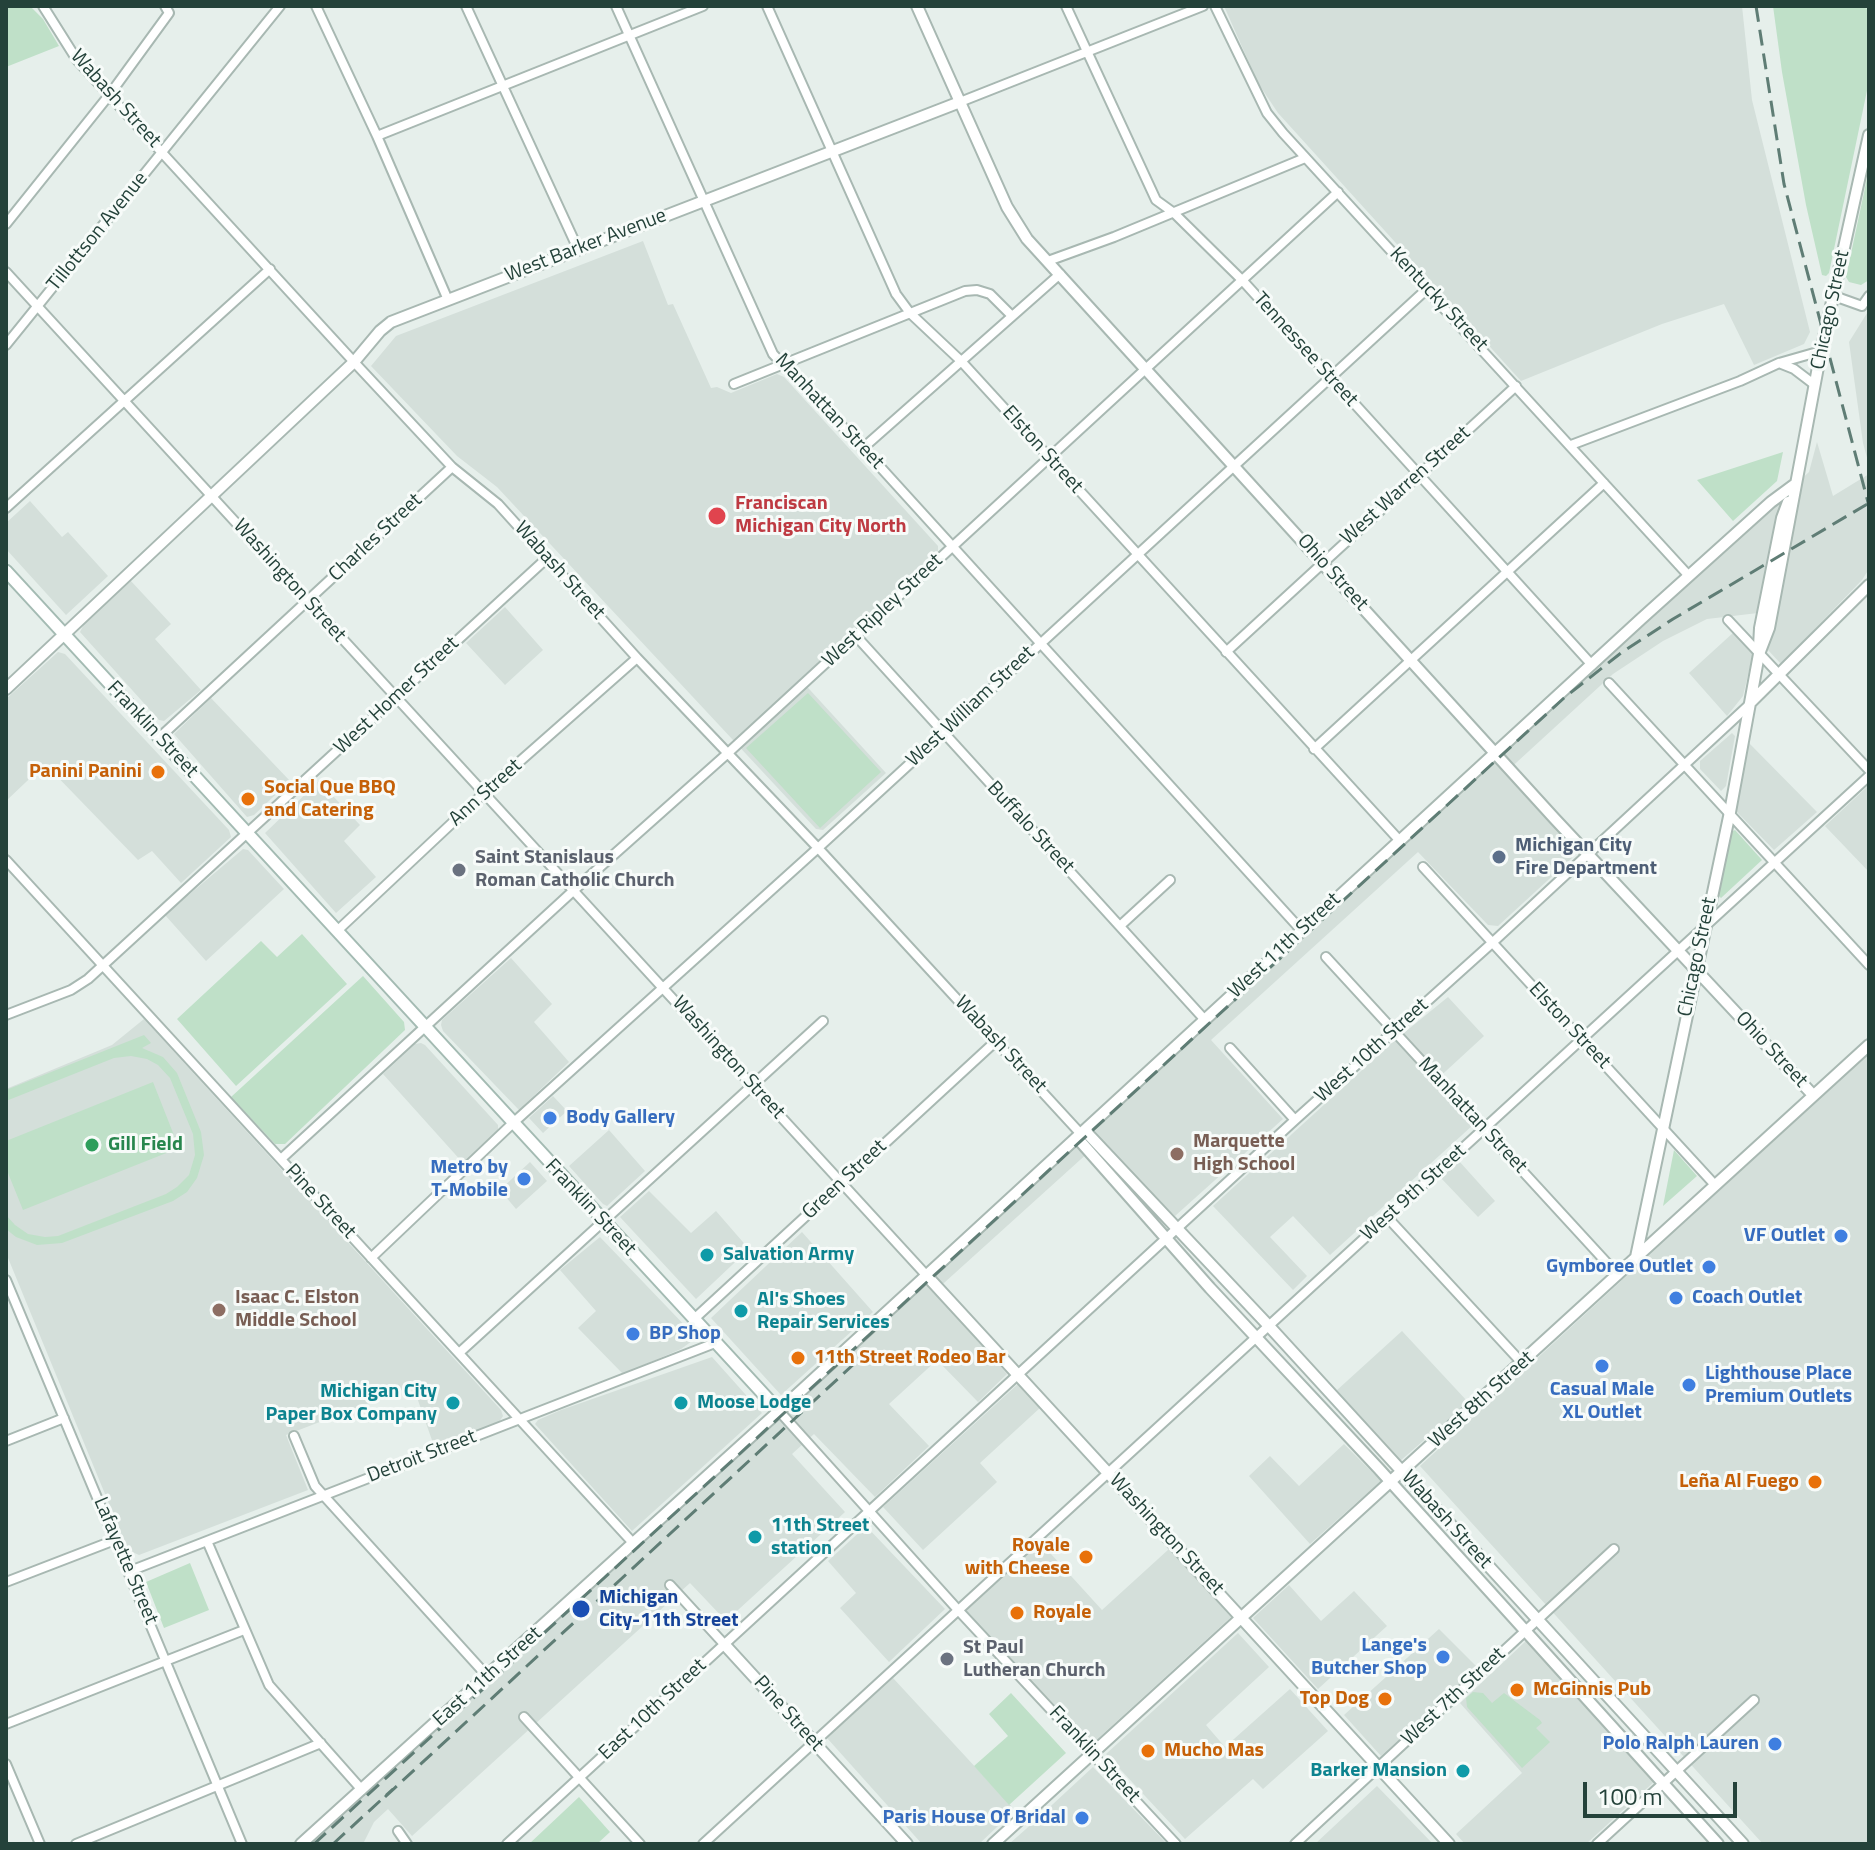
<!DOCTYPE html>
<html>
<head>
<meta charset="utf-8">
<style>
  body { margin:0 }
  #map { position:relative; width:1875px; height:1850px; overflow:hidden; background:#e6efeb; font-family:"Titillium Web",sans-serif }
  canvas { display:block }
  .frame { position:absolute; inset:0; border:8px solid #24423a; pointer-events:none }
  .scale { position:absolute; left:1583px; top:1782px; width:154px; height:36px; box-sizing:border-box; border:4px solid #24423a; border-top:0; padding-left:10px; font-size:24px; line-height:28px; white-space:nowrap; color:#24423a; -webkit-text-stroke:6px #f7fbf9; paint-order:stroke }
</style>
</head>
<body>
<div id="map">
<canvas width="1875" height="1850"></canvas>
<div class="frame"></div>
<div class="scale">100 m</div>
</div>
<script>
const context = document.querySelector('canvas').getContext('2d');
context.lineJoin = 'round';
function fillPath(path, color) { context.fillStyle = color; context.fill(path, 'evenodd'); }
const poly = rows => new Path2D(rows.map(r => 'M' + r).join(''));
function strokePath(path, color, width, dash) { context.strokeStyle = color; context.lineWidth = width; context.lineCap = dash ? 'butt' : 'round'; context.setLineDash(dash || []); context.stroke(path); }
function label(font, color, halo, rows, align = 'center') {
  context.font = font + ' "Titillium Web",sans-serif'; context.lineWidth = 6; context.setLineDash([]); context.textBaseline = 'middle'; context.strokeStyle = halo; context.fillStyle = color; for (const [text, x, y, turn = 0] of rows) {
    context.save(); context.translate(x, y); context.rotate((+turn || 0) * Math.PI / 180); context.textAlign = isNaN(turn) ? turn : align; if (halo) context.strokeText(text, 0, 0); context.fillText(text, 0, 0); context.restore();
  }
}
const built = poly([
  [1224,6,1742,6,1752,100,1810,332,1804,344,1754,365,1724,304,1662,324,1521,381,1278,113,1258,83],
  [643,241,668,305,673,304,711,388,717,387,731,393,777,374,784,377,938,546,938,551,800,679,886,773,823,830,816,829,497,487,457,456,371,366,396,336],
  [1869,310,1869,465,1863,443,1849,342],
  [1817,442,1833,496,1869,474,1869,569,1862,580,1781,664,1767,649,1775,611,1707,619,1663,641,1613,674,1505,773,1574,848,1572,858,1498,926,1488,925,1418,852,1211,1040,1283,1119,1175,1216,1101,1141,934,1292,1007,1374,978,1402,937,1360,889,1404,929,1446,875,1497,814,1434,792,1454,845,1512,726,1621,690,1583,412,1836,388,1809,374,1822,363,1844,307,1844,1809,472],
  [30,501,62,537,68,532,108,576,66,615,6,549,6,523],
  [130,580,171,624,155,639,201,690,164,721,159,720,80,632,86,620],
  [505,607,543,650,505,685,466,643],
  [1734,632,1753,654,1743,696,1727,716,1689,673],
  [58,652,65,654,229,830,231,837,181,883,152,851,138,860,45,764,6,801,6,699],
  [211,698,290,781,254,815,247,817,174,734],
  [1732,733,1735,736,1726,786,1721,791,1700,769,1700,761],
  [1748,742,1817,812,1774,850,1736,811],
  [319,781,360,825,344,841,376,877,336,913,265,833],
  [1869,785,1869,872,1825,826],
  [243,849,248,850,284,889,206,961,165,915],
  [511,958,552,1004,534,1022,569,1062,519,1110,443,1031,441,1025,442,1020],
  [1448,997,1484,1036,1434,1082,1473,1125,1330,1255,1293,1216,1270,1237,1307,1276,1293,1290,1213,1206,1394,1041],
  [144,1019,501,1410,503,1416,499,1422,434,1446,413,1386,286,1435,308,1490,139,1555,128,1550,6,1253,6,1089,112,1045],
  [421,1043,425,1045,498,1125,498,1133,463,1163,383,1074,415,1044],
  [1869,1053,1869,1844,1763,1844,1420,1466],
  [553,1096,567,1111,543,1133,529,1118],
  [609,1130,645,1171,607,1206,603,1204,569,1166],
  [1459,1161,1495,1201,1478,1217,1441,1178],
  [530,1162,547,1181,516,1209,500,1190],
  [649,1191,691,1233,716,1211,749,1249,696,1299,620,1217],
  [802,1232,873,1312,781,1395,711,1318],
  [600,1237,691,1332,694,1337,692,1341,681,1349,623,1374,578,1328,596,1311,560,1270],
  [1402,1331,1468,1402,1400,1461,1336,1391],
  [712,1357,762,1413,632,1531,535,1424,538,1420,561,1410],
  [1018,1384,1041,1407,980,1463,997,1482,923,1550,883,1507],
  [1344,1444,1381,1481,1310,1544,1249,1476,1270,1456,1299,1486],
  [866,1526,945,1609,889,1662,840,1608,856,1593,828,1561],
  [1041,1543,1102,1610,1169,1549,1231,1617,1092,1744,964,1611],
  [1289,1585,1321,1621,1354,1591,1387,1626,1318,1689,1253,1618],
  [1439,1629,1478,1668,1381,1756,1344,1715],
  [1238,1633,1269,1667,1206,1725,1225,1747,1290,1689,1328,1731,1263,1789,1253,1779,1185,1839,1106,1754],
  [1527,1640,1590,1711,1656,1780,1586,1844,1465,1844,1456,1834,1522,1773,1460,1703],
  [893,1678,1015,1810,979,1844,922,1844,827,1738],
  [1093,1767,1167,1844,1009,1844,1026,1829],
  [1377,1786,1433,1844,1315,1844]
]);
const green = poly([
  [6,6,30,6,43,19,59,46,6,67],
  [1773,6,1856,6,1869,9,1869,81,1829,273,1826,276,1822,275,1806,205,1782,72],
  [1869,169,1869,280,1861,285,1849,282,1846,277],
  [1783,452,1777,481,1733,521,1697,480],
  [808,693,881,772,820,828,746,748],
  [1735,830,1762,860,1721,898,1718,895,1729,839,1731,832],
  [302,934,347,984,236,1086,177,1019,261,941,277,957],
  [363,976,404,1022,405,1030,285,1144,275,1144,231,1097],
  [144,1035,151,1043,142,1048,163,1057,177,1073,201,1132,204,1155,197,1178,187,1192,173,1201,62,1243,37,1245,16,1237,6,1229,6,1215,15,1225,28,1234,45,1237,58,1236,166,1194,177,1187,189,1175,195,1155,193,1134,170,1078,158,1065,147,1059,131,1056,114,1058,6,1101,6,1090],
  [153,1082,179,1148,23,1210,6,1168,6,1141],
  [1674,1150,1697,1176,1663,1206],
  [190,1563,209,1610,164,1628,146,1582],
  [1473,1692,1483,1693,1492,1703,1504,1693,1540,1720,1542,1723,1536,1728,1550,1742,1522,1768,1467,1707,1466,1698],
  [1011,1693,1066,1753,1009,1805,974,1766,1008,1736,989,1714],
  [579,1797,610,1832,597,1844,529,1844]
]);
const minor = poly([
  [43,6,77,60,354,362,452,467,498,504,637,658,818,848,1080,1133],
  [316,6,377,136,448,300],
  [466,6,578,249],
  [616,6,773,354,863,448,1302,931],
  [767,6,896,294,910,313,961,361,1400,841],
  [1066,6,1156,200,1174,213,1243,281,1592,665],
  [1215,6,1267,113,1283,133,1689,576],
  [960,102,1203,6],
  [377,136,703,6],
  [6,224,110,94,169,13,165,6],
  [1048,261,1114,237,1305,158],
  [6,272,927,1276],
  [1834,296,1862,306,1869,296],
  [6,345,280,6],
  [1779,363,1794,369,1815,385],
  [734,384,965,291,977,290,990,294,1012,316],
  [1571,445,1740,381,1779,363,1821,351],
  [863,448,1060,274],
  [6,508,270,269],
  [1728,620,1869,770],
  [856,636,1205,1020],
  [1226,652,1516,386],
  [1609,683,1869,965],
  [159,738,452,467],
  [1314,749,1604,483],
  [6,860,634,1544],
  [1423,867,1715,1185],
  [1121,925,1170,880],
  [337,931,484,793,637,658],
  [1326,957,1618,1275],
  [6,1015,71,990,88,979,546,559],
  [1230,1048,1295,1120],
  [281,1159,573,891,728,753,1338,192],
  [1387,1217,1522,1363],
  [371,1258,513,1123,818,848,1428,288],
  [6,1280,242,1844],
  [693,1320,996,1041],
  [459,1353,823,1021],
  [779,1411,959,1611,1176,1844],
  [294,1436,315,1486,488,1677],
  [6,1441,64,1418],
  [207,1541,269,1685,362,1790],
  [130,1571,715,1343],
  [6,1582,115,1540],
  [670,1585,724,1644],
  [524,1717,640,1844],
  [6,1724,244,1630],
  [6,1764,40,1844],
  [398,1831,407,1844],
  [76,1844,321,1743],
  [507,1844,1295,1120,1492,943,1749,705],
  [703,1844,1869,776],
  [1295,1844,1614,1549],
  [1597,1844,1754,1700]
]);
const tertiary = poly([
  [917,6,1007,207,1027,239,1554,818,1813,1095],
  [1759,647,1760,628,1782,518,1788,502],
  [6,689,354,362,380,331,391,322,960,102],
  [1750,703,1869,585],
  [1636,1257,1730,812,1759,654,1769,628,1821,351,1869,135],
  [927,1276,1449,1844],
  [724,1644,907,1844],
  [301,1844,779,1411,1641,619,1771,502,1794,485],
  [993,1844,1869,1045],
  [1718,1844,1379,1469,1210,1288,1080,1141,1080,1133,1088,1134,1268,1325,1743,1844]
]);
const secondary = poly([
  [6,571,779,1411]
]);
const rail = poly([
  [1756,6,1784,184,1869,506],
  [385,1797,855,1363],
  [314,1844,1564,698,1621,653,1673,619,1869,503],
  [333,1844,393,1789]
]);
const markers = [
  [717,516,10,"#e0444e"],
  [158,772,8,"#e8710a"],
  [248,799,8,"#e8710a"],
  [1499,857,8,"#5c6f8a"],
  [459,870,8,"#6b7280"],
  [550,1118,8,"#3f7fe0"],
  [92,1145,8,"#2e9e5b"],
  [1177,1154,8,"#8d6e63"],
  [524,1179,8,"#3f7fe0"],
  [1841,1236,8,"#3f7fe0"],
  [707,1255,8,"#0f9aa8"],
  [1709,1267,8,"#3f7fe0"],
  [1676,1298,8,"#3f7fe0"],
  [219,1310,8,"#8d6e63"],
  [741,1311,8,"#0f9aa8"],
  [633,1334,8,"#3f7fe0"],
  [798,1358,8,"#e8710a"],
  [1602,1366,8,"#3f7fe0"],
  [1689,1385,8,"#3f7fe0"],
  [453,1403,8,"#0f9aa8"],
  [681,1403,8,"#0f9aa8"],
  [1815,1482,8,"#e8710a"],
  [755,1537,8,"#0f9aa8"],
  [1086,1557,8,"#e8710a"],
  [581,1609,10,"#1a4fb4"],
  [1017,1613,8,"#e8710a"],
  [1443,1657,8,"#3f7fe0"],
  [947,1659,8,"#6b7280"],
  [1517,1690,8,"#e8710a"],
  [1385,1699,8,"#e8710a"],
  [1775,1744,8,"#3f7fe0"],
  [1148,1751,8,"#e8710a"],
  [1463,1771,8,"#0f9aa8"],
  [1082,1818,8,"#3f7fe0"]
];
const streetNames = [
  ["Wabash Street",115,99,48],
  ["Tillottson Avenue",98,232,-51],
  ["West Barker Avenue",586,246,-21],
  ["Kentucky Street",1438,300,47],
  ["Chicago Street",1831,310,-78],
  ["Tennessee Street",1305,350,48],
  ["Manhattan Street",829,412,47],
  ["Elston Street",1042,450,48],
  ["West Warren Street",1406,486,-42],
  ["Charles Street",376,538,-43],
  ["Wabash Street",559,571,48],
  ["Ohio Street",1332,573,48],
  ["Washington Street",289,581,48],
  ["West Ripley Street",883,611,-43],
  ["West Homer Street",397,696,-43],
  ["West William Street",971,707,-43],
  ["Franklin Street",152,730,47],
  ["Ann Street",486,793,-42],
  ["Buffalo Street",1030,828,47],
  ["West 11th Street",1285,946,-43],
  ["Chicago Street",1698,957,-78],
  ["Elston Street",1569,1026,47],
  ["Wabash Street",1000,1045,47],
  ["Ohio Street",1771,1050,47],
  ["West 10th Street",1372,1051,-42],
  ["Washington Street",728,1058,48],
  ["Manhattan Street",1472,1116,47],
  ["Green Street",845,1180,-43],
  ["West 9th Street",1414,1193,-42],
  ["Pine Street",320,1202,47],
  ["Franklin Street",590,1208,47],
  ["West 8th Street",1482,1400,-42],
  ["Detroit Street",422,1457,-21],
  ["Wabash Street",1446,1520,48],
  ["Washington Street",1166,1535,47],
  ["Lafayette Street",125,1561,67],
  ["East 11th Street",488,1677,-42],
  ["West 7th Street",1454,1697,-43],
  ["East 10th Street",653,1710,-43],
  ["Pine Street",788,1714,48],
  ["Franklin Street",1094,1755,47]
];
const healthNames = [
  ["Franciscan",735,504],
  ["Michigan City North",735,527]
];
const foodNames = [
  ["Panini Panini",142,772,"right"],
  ["Social Que BBQ",264,788],
  ["and Catering",264,811],
  ["11th Street Rodeo Bar",814,1358],
  ["Leña Al Fuego",1799,1482,"right"],
  ["Royale",1070,1546,"right"],
  ["with Cheese",1070,1569,"right"],
  ["Royale",1033,1613],
  ["McGinnis Pub",1533,1690],
  ["Top Dog",1369,1699,"right"],
  ["Mucho Mas",1164,1751]
];
const serviceNames = [
  ["Michigan City",1515,846],
  ["Fire Department",1515,869]
];
const worshipNames = [
  ["Saint Stanislaus",475,858],
  ["Roman Catholic Church",475,881],
  ["St Paul",963,1648],
  ["Lutheran Church",963,1671]
];
const shopNames = [
  ["Body Gallery",566,1118,"left"],
  ["Metro by",508,1168],
  ["T-Mobile",508,1191],
  ["VF Outlet",1825,1236],
  ["Gymboree Outlet",1693,1267],
  ["Coach Outlet",1692,1298,"left"],
  ["BP Shop",649,1334,"left"],
  ["Lighthouse Place",1705,1374,"left"],
  ["Premium Outlets",1705,1397,"left"],
  ["Casual Male",1602,1390,"center"],
  ["XL Outlet",1602,1413,"center"],
  ["Lange's",1427,1646],
  ["Butcher Shop",1427,1669],
  ["Polo Ralph Lauren",1759,1744],
  ["Paris House Of Bridal",1066,1818]
];
const educationNames = [
  ["Marquette",1193,1142],
  ["High School",1193,1165],
  ["Isaac C. Elston",235,1298],
  ["Middle School",235,1321]
];
const leisureNames = [
  ["Gill Field",108,1145]
];
const cultureNames = [
  ["Salvation Army",723,1255],
  ["Al's Shoes",757,1300],
  ["Repair Services",757,1323],
  ["Michigan City",437,1392,"right"],
  ["Paper Box Company",437,1415,"right"],
  ["Moose Lodge",697,1403],
  ["11th Street",771,1526],
  ["station",771,1549],
  ["Barker Mansion",1447,1771,"right"]
];
const transitNames = [
  ["Michigan",599,1598],
  ["City-11th Street",599,1621]
];
fillPath(built, '#d4dfda');
fillPath(green, '#bfe0c8');
strokePath(minor, '#a8b8b2', 12);
strokePath(tertiary, '#a8b8b2', 14);
strokePath(secondary, '#a4bbb3', 15);
strokePath(minor, '#fff', 8);
strokePath(tertiary, '#fff', 10);
strokePath(secondary, '#fff', 11);
strokePath(rail, '#5f7d75', 3, [16, 8]);
for (const [x, y, r, color] of markers) { const dot = new Path2D(); dot.arc(x, y, r, 0, 2 * Math.PI); context.fillStyle = color; context.fill(dot); strokePath(dot, '#f7fbf9', 3); }
label('20px', '#24423a', '#f7fbf9', streetNames);
label('bold 20px', '#be3a42', '#f7fbf9', healthNames, 'left');
label('bold 20px', '#c56008', '#f7fbf9', foodNames, 'left');
label('bold 20px', '#4e5e75', '#f7fbf9', serviceNames, 'left');
label('bold 20px', '#5b616d', '#f7fbf9', worshipNames, 'left');
label('bold 20px', '#366cbe', '#f7fbf9', shopNames, 'right');
label('bold 20px', '#785e54', '#f7fbf9', educationNames, 'left');
label('bold 20px', '#27864d', '#f7fbf9', leisureNames, 'left');
label('bold 20px', '#0d838f', '#f7fbf9', cultureNames, 'left');
label('bold 20px', '#164399', '#f7fbf9', transitNames, 'left');
</script>
</body>
</html>
